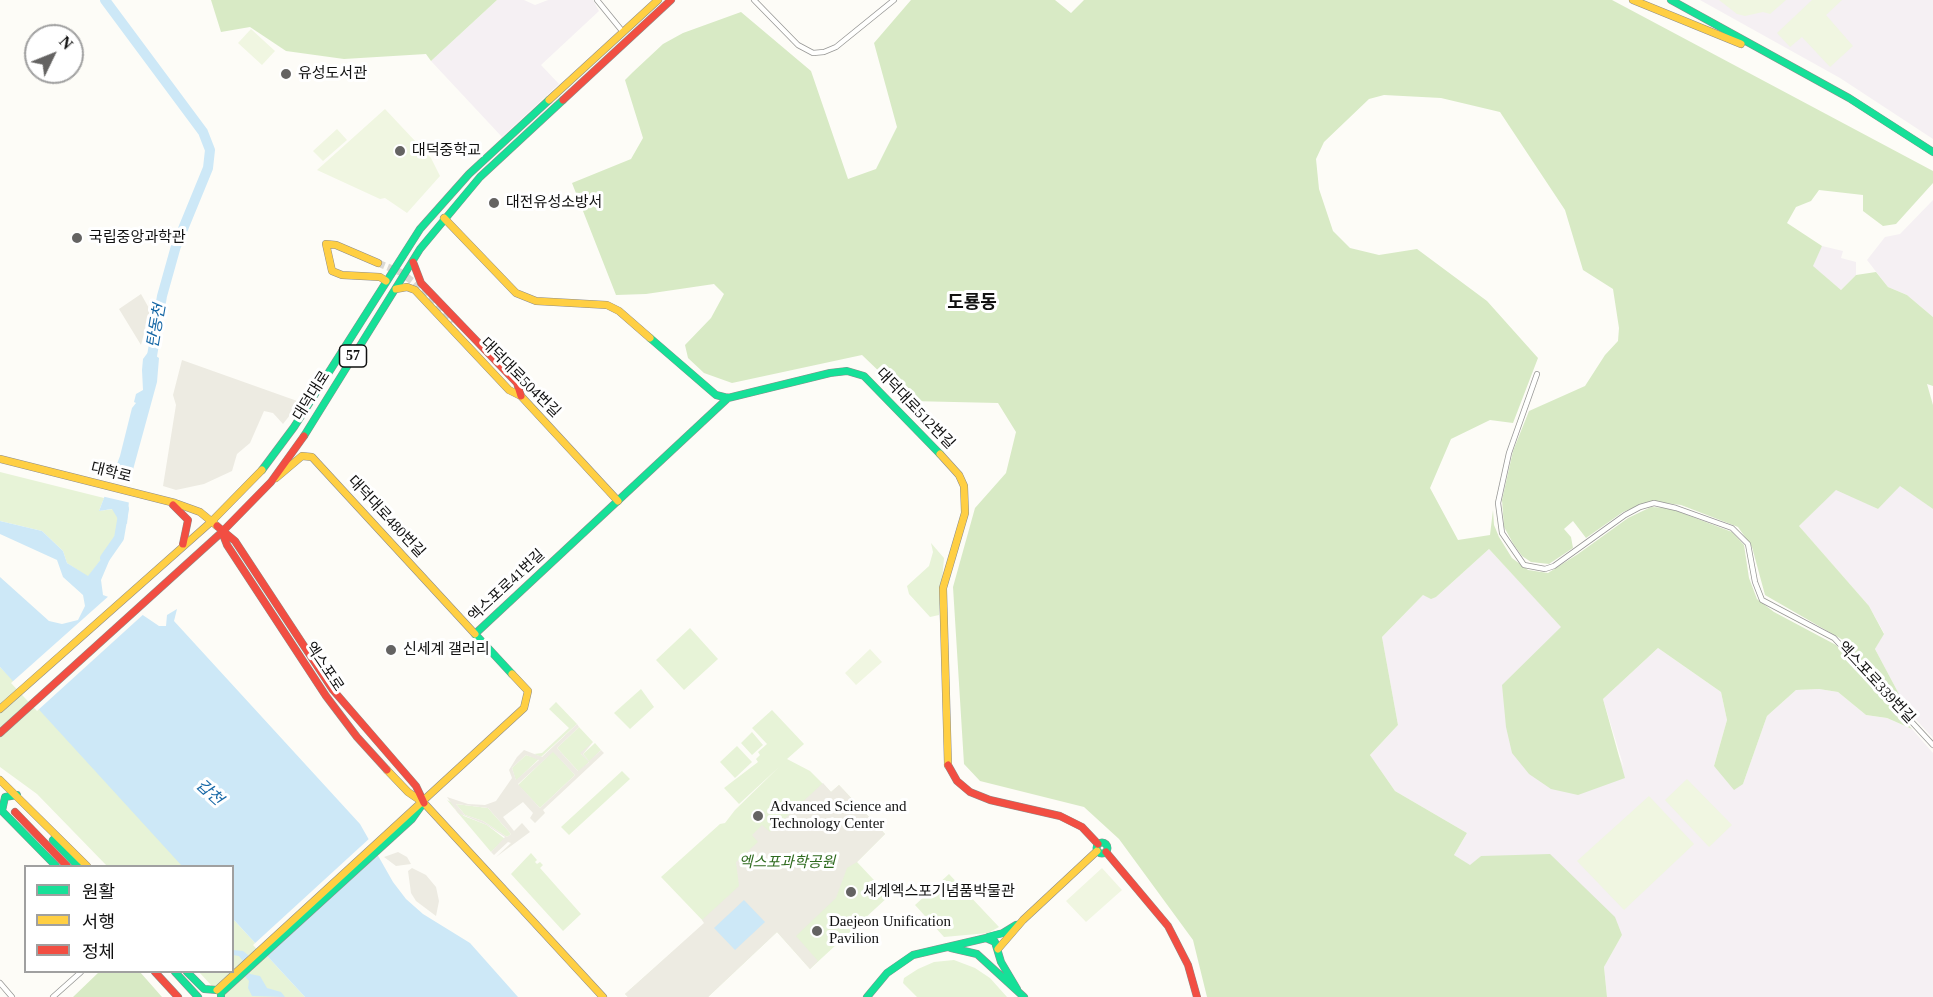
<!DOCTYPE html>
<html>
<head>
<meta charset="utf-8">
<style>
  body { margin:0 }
  #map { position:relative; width:1933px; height:997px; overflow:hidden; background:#fdfcf7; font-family:"Times New Roman","Noto Sans KR",serif }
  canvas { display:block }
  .legend { position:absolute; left:24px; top:865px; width:210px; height:108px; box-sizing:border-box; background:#fff; border:2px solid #a0a0a0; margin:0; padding:8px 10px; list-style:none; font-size:18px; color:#111 }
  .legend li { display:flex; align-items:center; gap:12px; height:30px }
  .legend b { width:30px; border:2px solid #a0a0a0 }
  .north { position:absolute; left:24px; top:24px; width:60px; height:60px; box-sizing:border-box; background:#fff; border:2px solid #a0a0a0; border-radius:50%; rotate:47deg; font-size:16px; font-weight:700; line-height:24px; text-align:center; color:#111 }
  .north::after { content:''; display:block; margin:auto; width:21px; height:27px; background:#646362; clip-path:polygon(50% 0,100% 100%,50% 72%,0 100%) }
</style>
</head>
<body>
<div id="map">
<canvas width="1933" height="997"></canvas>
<ul class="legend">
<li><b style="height:8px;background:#16e098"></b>원활</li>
<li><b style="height:8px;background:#ffcf43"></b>서행</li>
<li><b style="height:8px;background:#f24e42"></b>정체</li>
</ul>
<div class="north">N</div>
</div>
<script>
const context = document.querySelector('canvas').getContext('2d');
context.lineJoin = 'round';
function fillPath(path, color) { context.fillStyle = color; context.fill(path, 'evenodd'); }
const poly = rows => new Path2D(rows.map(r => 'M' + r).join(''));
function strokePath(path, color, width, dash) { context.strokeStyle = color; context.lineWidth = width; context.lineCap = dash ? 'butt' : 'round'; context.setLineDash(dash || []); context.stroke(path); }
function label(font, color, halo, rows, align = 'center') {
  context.font = font + ' "Times New Roman","Noto Sans KR",serif'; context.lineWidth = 6; context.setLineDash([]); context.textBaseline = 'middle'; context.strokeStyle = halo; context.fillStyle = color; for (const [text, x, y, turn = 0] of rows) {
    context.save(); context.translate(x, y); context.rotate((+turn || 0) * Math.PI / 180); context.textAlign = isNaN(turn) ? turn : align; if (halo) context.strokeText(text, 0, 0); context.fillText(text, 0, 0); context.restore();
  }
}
const industrial = poly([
  [497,0,524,0,535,5,548,0,593,0,599,11,541,65,559,84,502,137,431,61],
  [1700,0,1933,0,1933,139,1840,78],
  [1933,200,1933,317,1907,295,1888,287,1867,260,1885,237,1900,234],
  [1822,246,1843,251,1841,258,1856,262,1856,275,1841,290,1812,266],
  [1900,485,1933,509,1933,738,1908,711,1875,649,1884,633,1869,606,1799,526,1836,489,1878,509],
  [1489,549,1562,627,1624,768,1603,699,1658,648,1721,692,1727,720,1714,766,1743,784,1767,716,1796,690,1819,689,1838,692,1866,715,1887,718,1912,729,1933,753,1933,997,1607,997,1604,967,1622,935,1481,856,1470,866,1454,855,1467,833,1395,791,1370,755,1398,725,1382,637,1423,595,1436,597]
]);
const green = poly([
  [0,472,104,498,99,511,113,509,121,522,112,545,88,577,67,563,63,551,42,531,0,521],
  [931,543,944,558,939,615,930,617,909,594,907,586,929,566,933,552],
  [690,628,718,659,684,690,656,660],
  [0,667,12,679,184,866,107,866,37,794,0,767],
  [641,689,654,707,630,729,614,713],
  [556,702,577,724,541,757,534,754,542,753,569,728,549,709],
  [772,710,804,744,787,759,810,771,831,792,839,785,885,834,857,862,889,896,810,969,777,932,708,997,628,997,625,994,705,923,661,877,720,824,725,823,735,810,779,767,739,804,724,788,758,762,756,759,760,755,758,752,767,744,752,728],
  [579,727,593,742,581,754,589,761,583,754,595,743,601,750,579,772,557,748],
  [752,732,763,745,752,755,741,743],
  [737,746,752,762,735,778,720,762],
  [553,751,575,775,540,808,518,785],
  [526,755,539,759,516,781,512,768],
  [622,771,630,779,569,835,561,827],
  [447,800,453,803,455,809,464,816,487,825,505,839,491,852],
  [456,804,488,808,511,834,507,837,483,821,465,815],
  [531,853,537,860,535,862,537,864,540,862,543,865,540,868,581,914,563,931,511,874],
  [949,874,999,927,988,933,944,937,915,905],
  [233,919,305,997,222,997,199,972,232,972],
  [954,960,975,968,990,978,1007,997,917,997,903,983,904,978,918,969,934,962]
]);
const forest = poly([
  [211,0,497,0,431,61,426,54,344,59,286,51,250,27,221,32],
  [911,0,1055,0,1071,13,1084,0,1612,0,1933,171,1933,183,1896,224,1883,226,1863,211,1863,195,1819,190,1811,201,1796,207,1787,223,1822,246,1813,266,1841,290,1856,275,1876,272,1888,287,1907,295,1933,317,1933,386,1927,384,1933,405,1933,509,1900,486,1878,509,1836,490,1799,526,1869,606,1884,634,1875,649,1908,711,1843,640,1765,595,1752,547,1738,527,1681,505,1650,501,1623,512,1586,538,1573,521,1564,529,1571,537,1573,548,1549,564,1531,562,1522,556,1514,545,1504,527,1502,500,1513,451,1529,411,1585,386,1605,355,1618,341,1619,328,1613,289,1583,270,1565,210,1500,112,1441,98,1384,95,1369,99,1324,142,1316,159,1319,189,1333,231,1350,248,1379,255,1417,249,1487,301,1538,358,1513,423,1490,420,1451,439,1430,488,1458,540,1490,535,1493,510,1494,525,1499,537,1512,558,1528,570,1548,573,1578,554,1628,518,1651,507,1669,508,1732,532,1744,545,1749,578,1757,599,1774,612,1836,645,1912,729,1887,718,1866,715,1838,692,1819,689,1796,690,1767,716,1743,784,1734,790,1714,766,1727,720,1721,692,1658,648,1603,699,1625,778,1578,795,1551,789,1529,774,1512,753,1506,727,1502,685,1561,627,1489,549,1436,597,1431,599,1423,595,1382,637,1398,725,1370,755,1395,791,1467,833,1454,855,1470,865,1481,856,1550,854,1615,917,1622,935,1604,967,1607,997,1207,997,1193,940,1119,839,1084,807,980,781,964,764,953,587,975,508,1006,473,1016,432,998,403,910,401,862,355,732,383,704,373,688,358,685,345,711,318,724,294,714,284,646,294,616,295,572,183,631,159,643,138,625,80,633,72,663,44,683,33,741,12,811,71,848,179,876,169,897,127,874,43],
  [99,972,140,972,162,997,73,997]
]);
const pitch = poly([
  [1719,0,1786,0,1770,14,1763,12,1745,16,1737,14],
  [1812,0,1842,0,1826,15,1853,46,1830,67,1802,37,1790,47,1777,33],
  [251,29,275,51,262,65,238,43],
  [385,109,431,158,440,176,407,213,385,198,380,199,317,170],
  [337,129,347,140,323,161,313,151],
  [870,649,882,662,856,685,845,673],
  [1687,779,1732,825,1709,847,1665,800],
  [1649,796,1694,844,1624,910,1577,861],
  [1102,868,1122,890,1086,922,1066,901]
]);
const plaza = poly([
  [141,294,150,310,141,345,119,309],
  [182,360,300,402,283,424,273,413,264,411,250,443,237,454,232,471,204,484,176,490,163,486,176,405,173,395],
  [577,724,579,727,557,748,578,771,589,762,580,753,593,742,583,754,589,761,601,750,604,753,543,810,545,813,535,823,530,818,533,813,523,802,503,817,514,831,522,823,530,832,496,857,511,843,508,842,494,855,491,852,505,837,487,825,458,813,447,797,468,804,485,805,496,801,512,778,509,770,517,757,524,750,542,757],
  [553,752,575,775,540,808,518,784],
  [526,755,539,760,516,780,512,768],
  [456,804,488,808,511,834,507,837,483,821,465,815],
  [823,783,831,792,839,785,885,834,857,862,847,868,836,898,796,936,818,961,810,969,777,932,708,997,628,997,625,994,704,923,702,920,739,886,736,862,758,842,752,835,762,825,770,832],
  [398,852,407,857,411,864,396,866,384,857],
  [412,868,426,875,436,887,439,901,436,916,416,901,411,893,408,871]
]);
const water = poly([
  [149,351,159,358,157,382,131,477,127,524,118,519,112,509,99,511,120,456,132,408,136,403,134,402,136,394,143,390,142,370,143,359],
  [0,521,42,531,63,551,67,563,88,576,112,545,115,547,101,580,103,595,125,603,159,626,166,626,167,615,177,609,174,621,360,824,393,882,406,899,423,914,470,943,518,997,305,997,233,919,232,866,182,866,0,667,0,577,49,621,62,624,78,620,85,606,83,595,63,577,57,560,0,534],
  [744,900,765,922,735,950,714,928],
  [233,950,243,951,248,955,250,974,260,976,267,988,281,992,285,997,252,996,248,988,249,981,244,975,243,961,239,956,233,955]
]);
const pier = poly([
  [109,474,134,480,131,503,101,496],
  [111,594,146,612,37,711,11,683],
  [371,837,381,854,378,853,265,958,253,945]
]);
const river = poly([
  [105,0,203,132,210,150,208,168,176,246,162,296,150,368],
  [105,558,119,538,124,509]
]);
const secondaryTunnel = poly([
  [378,263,400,272,412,281,452,323]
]);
const street = poly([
  [597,0,623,32],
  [754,0,798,45,813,53,824,52,836,47,894,0],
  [1537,374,1509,453,1498,503,1502,533,1524,565,1545,569,1554,566,1625,515,1640,507,1654,503,1676,508,1732,528,1748,544,1755,582,1762,600,1834,638,1933,745],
  [0,983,12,997],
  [53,997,81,972]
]);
const fast = poly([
  [1671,0,1849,98,1933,152],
  [650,338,716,395,728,398,830,373,847,371,864,376,940,454],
  [304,436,420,249,480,177,563,100],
  [262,470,294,427,420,229,469,174,549,100],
  [512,674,475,634,728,398],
  [0,809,56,866],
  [2,811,5,797,17,795],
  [53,840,78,866],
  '1096.5 848a5.5 5.5 0 1 1 11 0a5.5 5.5 0 1 1-11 0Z',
  [988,937,1003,933,1016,925],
  [951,948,977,954,1024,997],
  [175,972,198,997],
  [187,972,204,989,217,990],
  [221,997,221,993,412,819,422,805],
  [867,997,887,973,913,955,986,938,995,942,1001,962,1017,989]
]);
const slow = poly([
  [1633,0,1741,44],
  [549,100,658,0],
  [444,218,516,293,536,301,607,305,619,311,650,338],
  [378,263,336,245,326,244,332,271,342,275,380,277,386,281],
  [396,289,407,287,415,290,509,390,521,396,618,501],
  [940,454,959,475,964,486,965,513,943,588,948,765],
  [0,459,175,503,200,512,217,526],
  [276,478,302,456,312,457,475,634],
  [0,709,212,521,262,470],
  [387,770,408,792,424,803,603,997],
  [0,780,87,866],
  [998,949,1023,920,1097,851],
  [217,990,524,708,528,691,512,674]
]);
const jam = poly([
  [563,100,671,0],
  [413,262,421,283,517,383,521,396],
  [173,505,188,520,183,544],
  [217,526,235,541,333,690,416,786,424,803],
  [222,532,227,545,326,696,357,737,387,770],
  [0,733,222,532,271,482,304,436],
  [948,765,957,781,970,792,990,800,1060,816,1082,827,1098,844],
  [15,812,67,866],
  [1106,852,1168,926,1188,965,1197,997],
  [155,972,178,997]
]);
const markers = [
  [286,74,6,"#646362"],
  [400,151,6,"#646362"],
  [494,203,6,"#646362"],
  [77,238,6,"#646362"],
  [391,650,6,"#646362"],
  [758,816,6,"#646362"],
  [851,892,6,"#646362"],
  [817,931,6,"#646362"]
];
const shields = [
  [353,356,27]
];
const shieldNames = [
  ["57",353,356]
];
const poiNames = [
  ["유성도서관",298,74],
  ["대덕중학교",412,151],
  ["대전유성소방서",506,203],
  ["국립중앙과학관",89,238],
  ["신세계 갤러리",403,650],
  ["Advanced Science and",770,807],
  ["Technology Center",770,824],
  ["세계엑스포기념품박물관",863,892],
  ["Daejeon Unification",829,922],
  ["Pavilion",829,939]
];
const streetNames = [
  ["대덕대로504번길",520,378,45],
  ["대덕대로",312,396,-58],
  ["대덕대로512번길",915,409,46],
  ["대학로",111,473,14],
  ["대덕대로480번길",386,517,47],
  ["엑스포로41번길",507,586,-43],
  ["엑스포로",324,667,56],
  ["엑스포로339번길",1876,683,47]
];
const parkNames = [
  ["엑스포과학공원",787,863]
];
const waterNames = [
  ["탄동천",157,326,-80],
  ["갑천",209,793,42]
];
const quarterNames = [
  ["도룡동",972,303]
];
fillPath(industrial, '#f5f0f3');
fillPath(green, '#e7f3d7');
fillPath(forest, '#d8eac5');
fillPath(pitch, '#f0f6e1');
fillPath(plaza, '#edebe2');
fillPath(water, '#cde8f7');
fillPath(pier, '#fdfcf7');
strokePath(river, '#cde8f7', 10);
strokePath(secondaryTunnel, '#dad9d4', 7, [7, 3.5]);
strokePath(street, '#979795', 6);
strokePath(fast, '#8e8d8b', 8);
strokePath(slow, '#8e8d8b', 8);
strokePath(jam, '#8e8d8b', 8);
strokePath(street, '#fffffe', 4.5);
strokePath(fast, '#16e098', 7);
strokePath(slow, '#ffcf43', 7);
strokePath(jam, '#f24e42', 7);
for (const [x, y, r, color] of markers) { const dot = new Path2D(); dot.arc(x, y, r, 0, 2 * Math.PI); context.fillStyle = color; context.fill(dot); strokePath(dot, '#fff', 2); }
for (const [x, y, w] of shields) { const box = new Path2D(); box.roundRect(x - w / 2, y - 11, w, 22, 4.5); context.fillStyle = '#fff'; context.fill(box); strokePath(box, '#111', 1.5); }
label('bold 14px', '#111', null, shieldNames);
label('15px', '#111', '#fff', poiNames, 'left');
label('15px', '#111', '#fff', streetNames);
label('italic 15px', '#2f6b1f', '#fff', parkNames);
label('italic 16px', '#1768a6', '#fff', waterNames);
label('bold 18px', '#111', '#fff', quarterNames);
</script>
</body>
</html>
